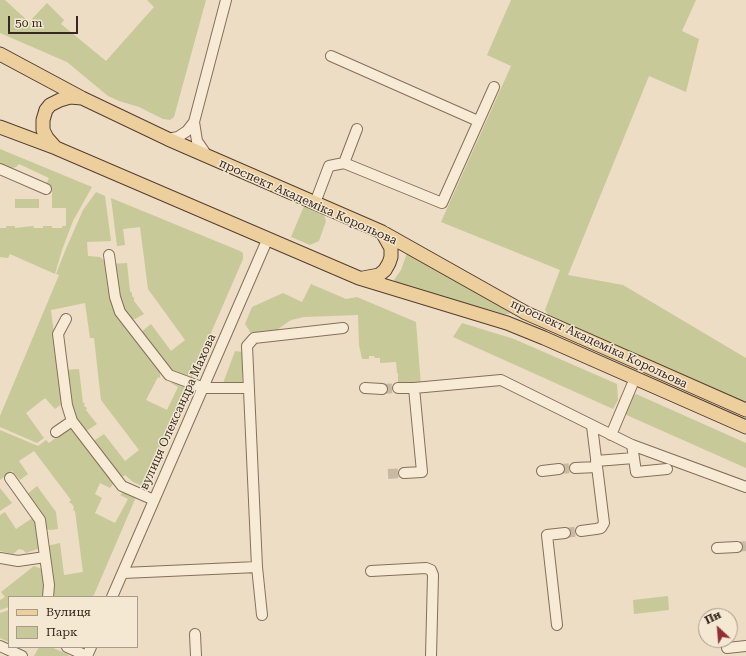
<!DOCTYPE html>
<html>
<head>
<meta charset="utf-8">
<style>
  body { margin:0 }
  #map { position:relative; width:746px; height:656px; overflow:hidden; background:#ecddc4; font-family:"Roboto Serif",serif }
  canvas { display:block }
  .legend { position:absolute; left:8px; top:596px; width:130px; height:52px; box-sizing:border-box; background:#f4e8d3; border:1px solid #a89b8b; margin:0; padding:5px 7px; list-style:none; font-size:12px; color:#36281e }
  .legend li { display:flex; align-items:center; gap:8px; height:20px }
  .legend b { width:20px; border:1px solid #a89b8b }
  .north { position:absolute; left:698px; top:608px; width:40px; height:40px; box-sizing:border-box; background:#f4e8d3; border:1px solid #a89b8b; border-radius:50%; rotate:334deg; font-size:11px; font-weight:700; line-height:16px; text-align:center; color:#36281e }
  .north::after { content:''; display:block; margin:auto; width:14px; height:18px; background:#912e36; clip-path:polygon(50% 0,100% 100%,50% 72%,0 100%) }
  .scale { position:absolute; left:8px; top:16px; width:70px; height:18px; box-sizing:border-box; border:2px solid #36281e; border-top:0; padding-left:5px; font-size:12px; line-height:14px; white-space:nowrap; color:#36281e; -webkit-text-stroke:3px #f4e8d3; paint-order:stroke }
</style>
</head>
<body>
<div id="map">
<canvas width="746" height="656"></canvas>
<ul class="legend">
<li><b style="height:5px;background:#edcf9d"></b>Вулиця</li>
<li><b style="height:11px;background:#c7c998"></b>Парк</li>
</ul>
<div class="north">Пн</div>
<div class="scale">50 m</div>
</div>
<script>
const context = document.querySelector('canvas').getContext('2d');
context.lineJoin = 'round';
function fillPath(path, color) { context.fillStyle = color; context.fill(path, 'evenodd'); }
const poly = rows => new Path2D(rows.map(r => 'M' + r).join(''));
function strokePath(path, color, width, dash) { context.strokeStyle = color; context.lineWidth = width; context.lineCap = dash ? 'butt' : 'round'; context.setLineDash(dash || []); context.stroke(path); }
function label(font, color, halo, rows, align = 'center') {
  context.font = font + ' "Roboto Serif",serif'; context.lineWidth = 3; context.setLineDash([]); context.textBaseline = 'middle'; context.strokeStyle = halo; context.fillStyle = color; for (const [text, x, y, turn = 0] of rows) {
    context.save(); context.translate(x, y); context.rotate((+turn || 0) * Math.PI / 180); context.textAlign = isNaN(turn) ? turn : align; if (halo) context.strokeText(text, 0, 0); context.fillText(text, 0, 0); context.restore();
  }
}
const green = poly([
  [0,0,5,0,29,22,47,3,64,20,61,24,106,61,154,7,147,0,206,0,174,117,170,120,163,119,139,107,119,101,108,96,67,62,0,33],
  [511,0,696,0,682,31,699,39,686,92,649,76,568,275,623,285,746,358,746,402,549,316,545,310,560,270,441,222,511,66,487,55],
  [0,149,92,187,73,221,62,250,55,274,10,254,8,258,0,257,0,228,6,228,6,226,15,226,15,228,33,226,34,228,43,228,43,226,52,226,52,228,62,228,62,226,66,226,66,208,52,208,52,188,46,185,49,178,19,164,16,167,8,169,0,165],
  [96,192,105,196,111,241,87,242,88,256,100,257,106,262,112,297,160,372,160,378,158,377,146,400,167,410,178,387,171,383,177,379,188,384,145,487,133,482,125,475,119,479,92,442,104,434,125,461,139,450,101,400,94,338,90,338,85,303,51,310,63,403,55,409,45,398,26,413,44,438,37,443,0,427,0,416,59,275,56,274,65,251,83,210],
  [111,198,240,251,243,253,243,259,191,379,173,372,141,332,151,324,171,351,185,340,148,289,140,227,123,229,125,245,117,246],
  [15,199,39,199,39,208,15,208],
  [304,206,324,215,326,221,319,241,310,245,291,237],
  [407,253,409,253,509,312,510,314,504,314,395,283,394,280,401,270],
  [127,263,130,291,132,293,132,296,134,298,134,301,144,314,135,319,130,319,123,310,112,264],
  [311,284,346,299,357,297,416,322,421,386,398,387,398,373,397,373,396,362,380,363,380,358,375,358,374,356,369,356,369,359,362,359,359,345,358,315,304,317,291,320,271,334,254,338,245,324,252,307,283,293,302,302],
  [462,323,514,339,617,384,618,400,613,409,453,337],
  [235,351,242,352,242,386,222,386],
  [79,369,83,403,85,403,84,406,87,408,86,410,97,424,85,432,75,420,65,370],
  [636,394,746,443,746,468,622,413,629,398],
  [67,429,74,430,113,481,113,484,110,488,100,483,95,494,102,498,95,513,115,523,128,499,120,495,124,492,136,497,93,597,51,597,47,546,60,543,64,575,83,572,75,511,73,510,74,507,72,504,69,502,71,500,34,451,19,461,28,474,20,480,12,471,0,480,0,430,38,446,46,440,49,443],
  [37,486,56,512,58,529,51,530,45,529,26,495],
  [0,488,12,503,0,511],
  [5,512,16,529,34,517,37,521,40,548,26,553,23,550,19,549,13,554,0,551,0,515],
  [34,566,44,570,44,597,9,597,9,607,0,610,0,600,5,597,1,592],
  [668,596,669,610,634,614,633,600],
  [9,610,9,642,0,638,0,613],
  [39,647,51,647,69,655,68,656,34,656]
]);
const minorTunnel = poly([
  [382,389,398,388],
  [559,469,575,468],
  [388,474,404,473],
  [565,533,581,531],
  [737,547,746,546]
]);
const minor = poly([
  [331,56,478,121],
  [194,122,197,141,208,157],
  [168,139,178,137,187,131,194,122,226,0],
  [344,163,357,129],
  [0,169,46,189],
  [315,203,329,166,344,163,442,203,494,87],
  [109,255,115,297,120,312,169,375,204,388,249,388],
  [365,388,382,389],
  [398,388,414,388,501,380,632,445,746,487],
  [72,421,122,486,154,500],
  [56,432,72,421,67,405,58,334,66,319],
  [611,435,635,378],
  [632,445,636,472,667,469],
  [596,461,634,458],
  [575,468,597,467],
  [542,471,559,469],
  [404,473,422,472,414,388],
  [10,478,40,520,49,585,48,597],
  [581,531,596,529,601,528,604,523,592,426],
  [717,548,737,547],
  [0,558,18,561,45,557],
  [371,571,426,568,431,570,433,575,431,656],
  [123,573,257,567],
  [112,597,268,238],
  [262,615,257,567,247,346,254,338,343,328],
  [557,625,547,535,565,533],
  [195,634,196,656],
  [0,646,22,656],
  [67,647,87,656,91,647],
  [727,648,746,646]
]);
const major = poly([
  [0,54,82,98,168,139,382,232,526,313,746,410],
  [0,127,56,148,359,278,507,323,544,338,746,427],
  [55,147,47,138,43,130,43,120,46,110,50,105,60,100,70,97,82,98],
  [363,278,379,275,385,270,389,263,391,257,391,248,382,232]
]);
const streetNames = [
  ["проспект Академіка Корольова",308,202,24],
  ["проспект Академіка Корольова",599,344,25],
  ["вулиця Олександра Махова",178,412,-66]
];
fillPath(green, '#c7c998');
strokePath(minorTunnel, '#c8b9a3', 10, [10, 5]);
strokePath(minor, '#856f5b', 12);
strokePath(major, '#533e2f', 15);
strokePath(minor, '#f7ebd6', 10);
strokePath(major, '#edcf9d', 13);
label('12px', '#36281e', '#f4e8d3', streetNames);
</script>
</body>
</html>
